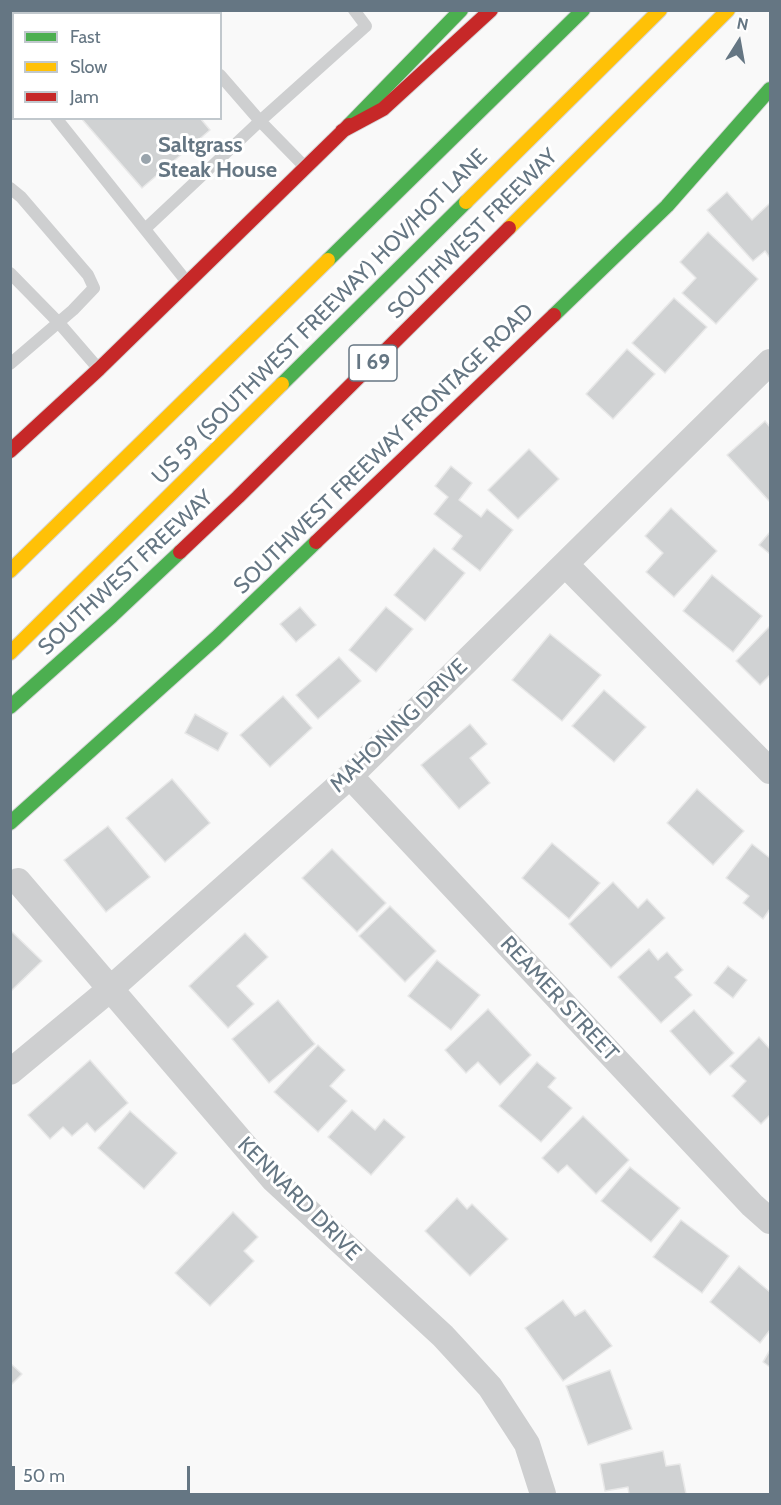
<!DOCTYPE html>
<html>
<head>
<meta charset="utf-8">
<style>
  body { margin:0 }
  #map { position:relative; width:781px; height:1505px; overflow:hidden; background:#f9f9f9; font-family:Cabin,sans-serif }
  canvas { display:block }
  .frame { position:absolute; inset:0; border:12px solid #657683; pointer-events:none }
  .legend { position:absolute; left:12px; top:12px; width:210px; height:108px; box-sizing:border-box; background:#fff; border:2px solid #c1c8cd; margin:0; padding:8px 10px; list-style:none; font-size:18px; color:#657683 }
  .legend li { display:flex; align-items:center; gap:12px; height:30px }
  .legend b { width:30px; border:2px solid #c1c8cd }
  .north { position:absolute; left:709px; top:12px; width:60px; height:60px; -webkit-text-stroke:4px #fff; paint-order:stroke; rotate:11deg; font-size:16px; font-weight:700; line-height:24px; text-align:center; color:#657683 }
  .north::after { content:''; display:block; margin:auto; width:21px; height:27px; background:#657683; clip-path:polygon(50% 0,100% 100%,50% 72%,0 100%) }
  .scale { position:absolute; left:12px; top:1466px; width:178px; height:27px; box-sizing:border-box; border:3px solid #657683; border-top:0; padding-left:8px; font-size:18px; line-height:21px; white-space:nowrap; color:#657683; -webkit-text-stroke:4px #fff; paint-order:stroke }
</style>
</head>
<body>
<div id="map">
<canvas width="781" height="1505"></canvas>
<div class="frame"></div>
<ul class="legend">
<li><b style="height:8px;background:#4caf50"></b>Fast</li>
<li><b style="height:8px;background:#ffc107"></b>Slow</li>
<li><b style="height:8px;background:#c62828"></b>Jam</li>
</ul>
<div class="north">N</div>
<div class="scale">50 m</div>
</div>
<script>
const context = document.querySelector('canvas').getContext('2d');
context.lineJoin = 'round';
function fillPath(path, color) { context.fillStyle = color; context.fill(path, 'evenodd'); }
const poly = rows => new Path2D(rows.map(r => 'M' + r).join(''));
function strokePath(path, color, width, dash) { context.strokeStyle = color; context.lineWidth = width; context.lineCap = dash ? 'butt' : 'round'; context.setLineDash(dash || []); context.stroke(path); }
function label(font, color, halo, rows, align = 'center') {
  context.font = font + ' Cabin,sans-serif'; context.lineWidth = 6; context.setLineDash([]); context.textBaseline = 'middle'; context.strokeStyle = halo; context.fillStyle = color; for (const [text, x, y, turn = 0] of rows) {
    context.save(); context.translate(x, y); context.rotate((+turn || 0) * Math.PI / 180); context.textAlign = isNaN(turn) ? turn : align; if (halo) context.strokeText(text, 0, 0); context.fillText(text, 0, 0); context.restore();
  }
}
const built = poly([
  [11,11,122,11,118,14,14,14,14,102,11,104]
]);
const building = poly([
  [10,10,44,10,40,14,14,14,14,22,10,18,10,10],
  [81,118,200,118,210,130,142,188,81,118],
  [727,192,752,220,770,203,770,258,765,251,753,261,707,210,727,192],
  [708,232,758,279,716,324,682,293,696,278,680,262,708,232],
  [674,298,707,327,665,373,632,343,674,298],
  [627,349,655,374,613,419,586,394,627,349],
  [765,421,770,427,770,502,727,455,765,421],
  [529,449,559,479,518,519,488,490,529,449],
  [451,466,472,483,459,500,481,517,487,509,513,530,480,571,452,549,462,536,434,514,448,497,435,486,451,466],
  [671,508,717,551,674,597,646,572,663,553,645,536,671,508],
  [770,532,770,554,759,545,770,532],
  [434,548,465,573,425,621,394,595,434,548],
  [712,575,762,616,733,652,683,611,712,575],
  [300,607,316,625,296,642,280,624,300,607],
  [386,607,413,629,376,672,349,650,386,607],
  [770,626,770,675,760,685,736,661,770,626],
  [550,634,601,675,562,721,512,680,550,634],
  [339,657,361,681,318,719,296,695,339,657],
  [604,690,646,727,614,762,572,726,604,690],
  [283,696,312,728,270,767,240,735,283,696],
  [195,714,228,733,218,751,185,733,195,714],
  [470,724,487,744,470,758,490,783,459,809,421,765,470,724],
  [172,779,210,823,165,862,126,818,172,779],
  [697,789,744,831,713,865,667,823,697,789],
  [108,826,150,877,106,912,64,860,108,826],
  [552,843,600,883,569,919,522,878,552,843],
  [752,844,770,858,770,909,763,919,743,903,749,896,726,878,752,844],
  [332,849,386,903,357,932,302,878,332,849],
  [613,882,638,908,647,899,665,918,611,968,569,924,613,882],
  [390,906,436,951,405,982,359,936,390,906],
  [10,930,42,961,10,992,10,930],
  [245,933,268,957,237,986,254,1004,228,1028,189,986,245,933],
  [649,949,658,960,667,952,683,970,675,977,692,995,661,1023,618,977,649,949],
  [437,960,480,995,451,1030,408,996,437,960],
  [728,966,747,980,733,998,714,983,728,966],
  [278,1000,315,1044,269,1083,232,1039,278,1000],
  [488,1009,531,1055,500,1085,478,1062,466,1073,445,1050,488,1009],
  [694,1010,734,1053,710,1075,670,1031,694,1010],
  [759,1037,770,1049,770,1115,761,1124,732,1096,746,1081,730,1066,759,1037],
  [318,1045,345,1070,330,1086,347,1101,318,1132,274,1092,318,1045],
  [90,1060,128,1103,95,1132,87,1123,72,1136,63,1127,50,1139,28,1115,90,1060],
  [537,1062,556,1078,548,1087,572,1108,541,1142,499,1106,537,1062],
  [352,1110,375,1130,384,1119,405,1137,371,1175,328,1137,352,1110],
  [130,1111,177,1153,144,1189,98,1148,130,1111],
  [583,1116,629,1160,596,1194,567,1165,558,1173,542,1158,583,1116],
  [630,1167,680,1208,651,1242,601,1201,630,1167],
  [457,1198,467,1209,472,1204,508,1239,470,1276,425,1231,457,1198],
  [233,1212,258,1237,244,1251,254,1261,210,1306,175,1273,233,1212],
  [681,1220,729,1256,702,1293,653,1257,681,1220],
  [739,1266,770,1292,770,1330,760,1343,710,1302,739,1266],
  [563,1300,575,1316,585,1310,612,1346,563,1381,525,1328,563,1300],
  [770,1350,770,1367,763,1362,770,1350],
  [10,1363,22,1374,10,1386,10,1363],
  [610,1370,632,1429,588,1445,566,1386,610,1370],
  [663,1451,666,1466,680,1464,686,1494,629,1494,628,1487,605,1491,600,1464,663,1451]
]);
const lane = poly([
  [165,10,168,14],
  [122,14,125,10],
  [10,65,14,68],
  [220,75,260,121,305,167],
  [56,118,187,282],
  [10,188,21,197,88,275,94,288,73,310,10,364],
  [145,229,260,121,366,26,354,10],
  [10,273,59,323,97,367]
]);
const street = poly([
  [566,565,770,771],
  [350,776,752,1205,770,1221],
  [18,881,274,1180,443,1336,490,1387,527,1444,543,1494],
  [10,1072,109,990,350,776,770,362]
]);
const fast = poly([
  [349,125,461,10],
  [328,260,583,10],
  [554,315,667,206,770,89],
  [282,384,466,202],
  [10,707,112,616,180,552],
  [10,823,216,638,316,542]
]);
const slow = poly([
  [466,202,660,10],
  [509,228,728,10],
  [10,571,328,260],
  [10,653,282,384]
]);
const jam = poly([
  [342,131,383,109,491,10],
  [10,451,99,369,349,125],
  [316,542,554,315],
  [180,552,238,497,509,228]
]);
const markers = [
  [146,159,6,"#99a4ac"]
];
const shields = [
  [373,363,48]
];
const shieldNames = [
  ["I 69",373,363]
];
const poiNames = [
  ["Saltgrass",158,146],
  ["Steak House",158,171]
];
const streetNames = [
  ["SOUTHWEST FREEWAY",473,234,-45],
  ["US 59 (SOUTHWEST FREEWAY) HOV/HOT LANE",320,317,-45],
  ["SOUTHWEST FREEWAY FRONTAGE ROAD",384,449,-44],
  ["SOUTHWEST FREEWAY",126,573,-43],
  ["MAHONING DRIVE",399,726,-44],
  ["REAMER STREET",559,999,47],
  ["KENNARD DRIVE",299,1199,45]
];
fillPath(built, '#e8e9e9');
fillPath(building, '#d0d2d3');
strokePath(building, '#e8e8e8', 1.5);
strokePath(fast, '#d5d6d7', 16);
strokePath(slow, '#d5d6d7', 16);
strokePath(jam, '#d5d6d7', 16);
strokePath(lane, '#cecfd0', 12);
strokePath(street, '#cecfd0', 26);
strokePath(fast, '#4caf50', 14);
strokePath(slow, '#ffc107', 14);
strokePath(jam, '#c62828', 14);
for (const [x, y, r, color] of markers) { const dot = new Path2D(); dot.arc(x, y, r, 0, 2 * Math.PI); context.fillStyle = color; context.fill(dot); strokePath(dot, '#fff', 2); }
for (const [x, y, w] of shields) { const box = new Path2D(); box.roundRect(x - w / 2, y - 18, w, 36, 4.5); context.fillStyle = '#fff'; context.fill(box); strokePath(box, '#657683', 1.5); }
label('bold 21px', '#657683', null, shieldNames);
label('bold 22px', '#657683', '#fff', poiNames, 'left');
label('22px', '#657683', '#fff', streetNames);
</script>
</body>
</html>
